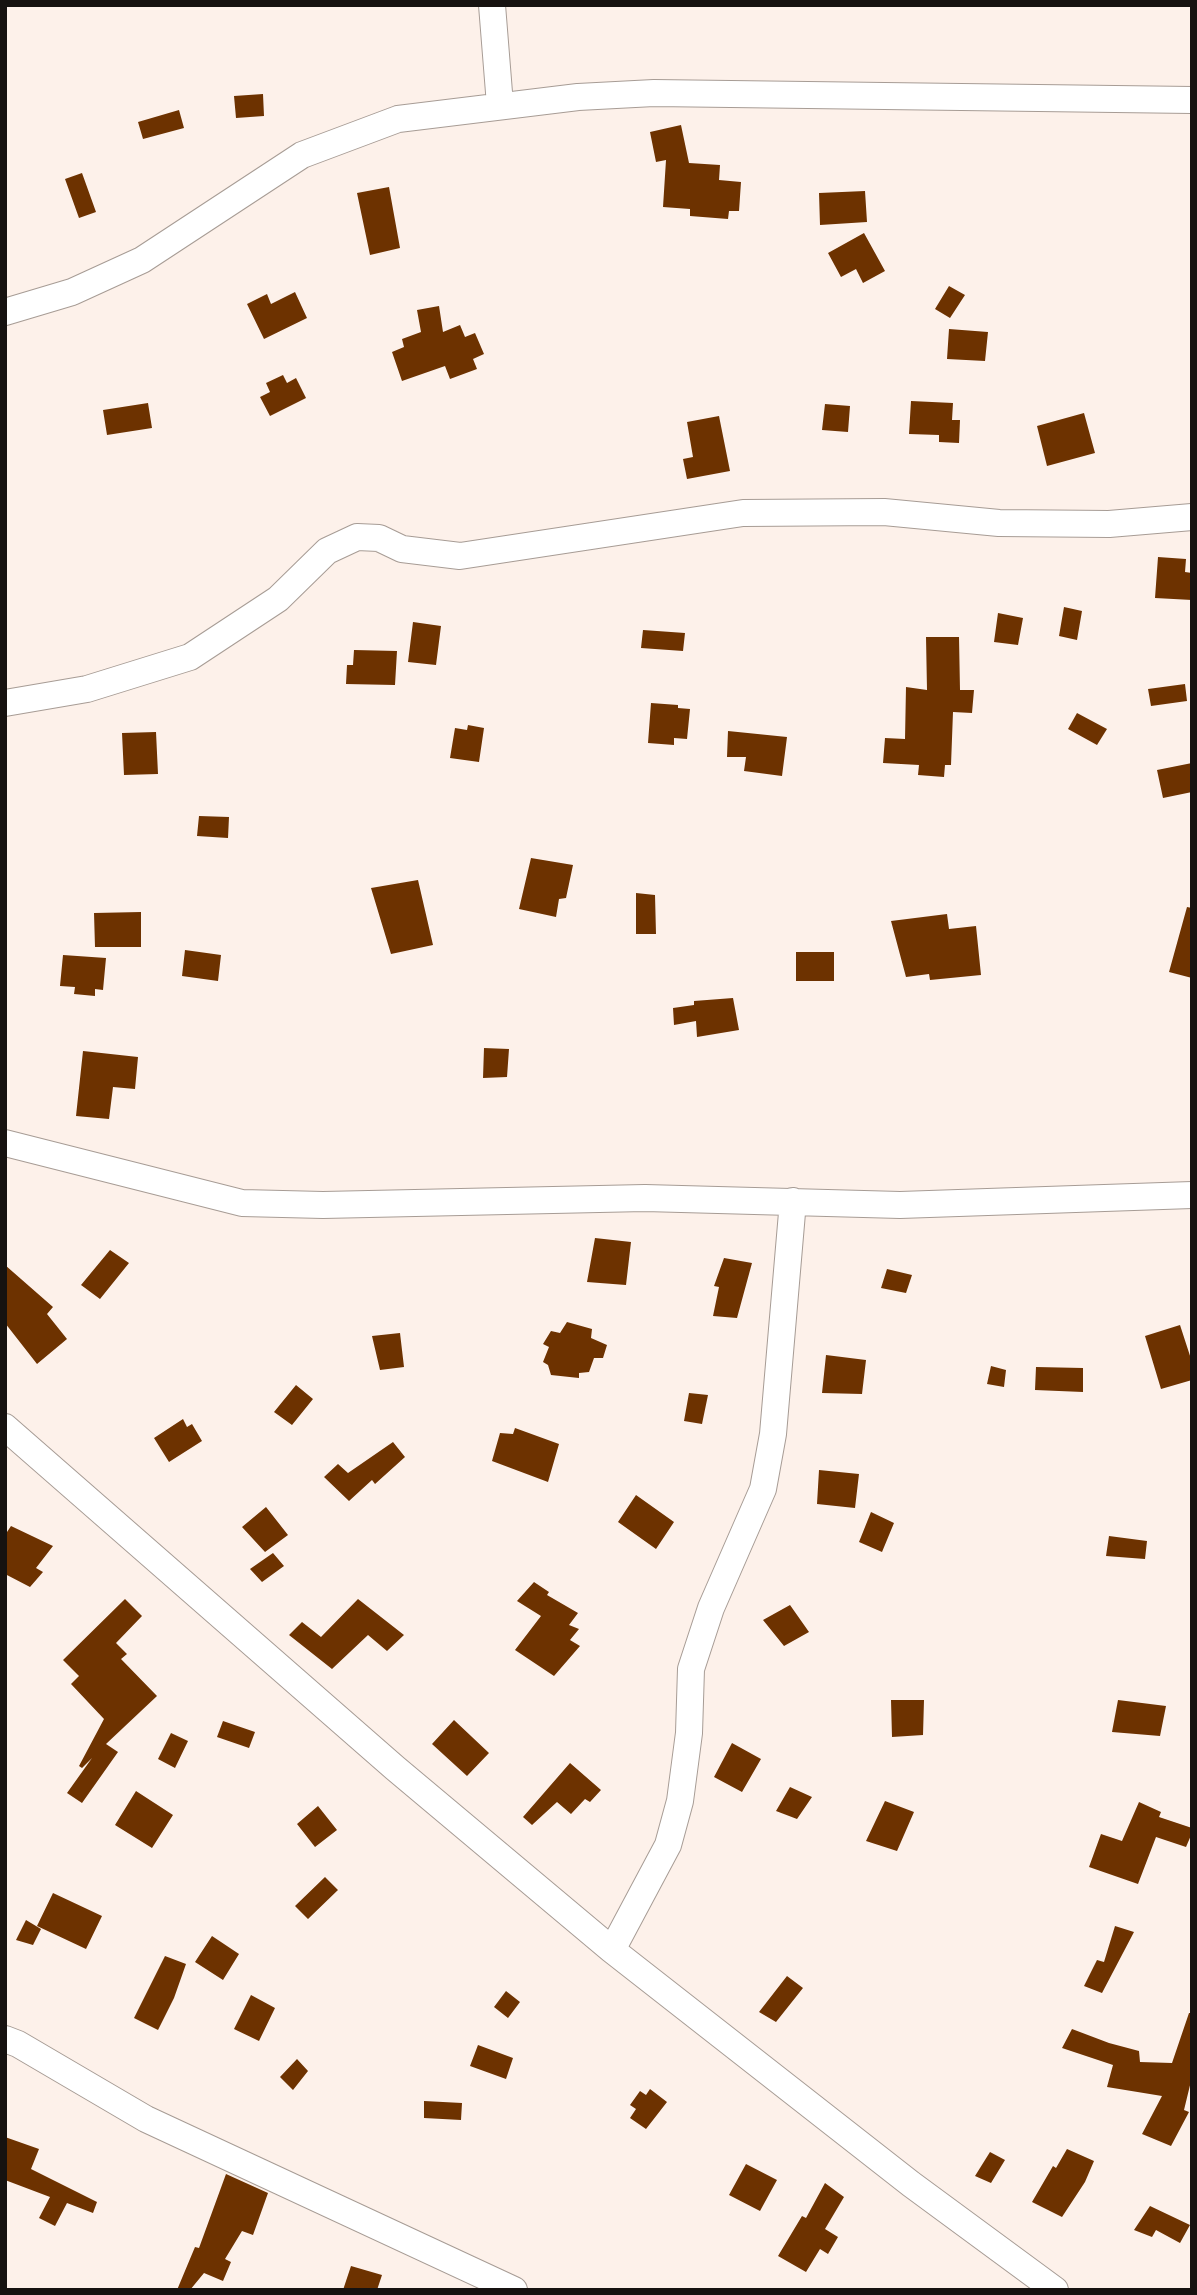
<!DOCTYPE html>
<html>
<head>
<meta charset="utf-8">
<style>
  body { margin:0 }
  #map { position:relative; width:1197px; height:2295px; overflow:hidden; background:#fdf1ea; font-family:"Varela Round",sans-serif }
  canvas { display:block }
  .frame { position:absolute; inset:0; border:7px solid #161210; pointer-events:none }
</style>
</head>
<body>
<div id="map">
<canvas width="1197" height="2295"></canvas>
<div class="frame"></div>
</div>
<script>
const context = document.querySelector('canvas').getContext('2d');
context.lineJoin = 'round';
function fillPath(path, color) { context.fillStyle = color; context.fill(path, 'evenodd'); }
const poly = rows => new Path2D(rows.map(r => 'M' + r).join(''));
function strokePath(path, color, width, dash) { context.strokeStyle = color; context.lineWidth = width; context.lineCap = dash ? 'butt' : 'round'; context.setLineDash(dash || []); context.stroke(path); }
const building = poly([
  [263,94,264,116,236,118,234,96],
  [179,110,184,128,143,139,138,122],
  [681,125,689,163,720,165,719,180,741,182,739,211,729,211,728,219,690,216,690,209,663,207,666,160,656,162,650,132],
  [82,173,96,212,79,218,65,179],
  [389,187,400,248,370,255,357,193],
  [865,191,867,222,820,225,819,193],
  [864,233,885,271,863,283,856,269,841,277,828,253],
  [949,286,965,295,950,318,935,309],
  [295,292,307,318,264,339,247,304,267,294,271,304],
  [439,306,443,332,460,325,465,337,475,333,484,354,473,359,477,369,450,379,445,366,402,381,392,352,404,347,402,339,421,332,417,310],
  [949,329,988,332,985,361,947,359],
  [283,375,287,383,296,378,306,398,270,416,260,397,270,392,266,383],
  [911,401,953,403,952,420,960,420,959,443,939,442,939,435,909,434],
  [148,403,152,428,107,435,103,410],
  [825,404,850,406,848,432,822,430],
  [1084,413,1095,453,1047,466,1037,426],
  [719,416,730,471,687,479,683,459,693,457,687,422],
  [1158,557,1186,559,1185,572,1192,573,1192,600,1155,598],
  [1064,607,1082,611,1077,640,1059,636],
  [998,613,1023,618,1018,645,994,642],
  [413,622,441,626,436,665,408,662],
  [643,630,685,633,683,651,641,648],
  [926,637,959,637,960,690,974,690,972,713,953,712,951,765,945,765,944,777,918,775,919,765,883,763,885,738,905,739,906,687,927,690],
  [354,650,397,651,395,685,346,684,347,665,353,665],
  [1185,684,1187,701,1151,706,1148,689],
  [651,703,678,705,678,708,690,709,687,739,674,738,674,745,648,743],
  [1077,713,1107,729,1097,745,1068,729],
  [468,725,484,728,479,762,450,758,455,728,467,730],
  [728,731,787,737,782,776,744,771,746,757,727,757],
  [156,732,158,774,124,775,122,733],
  [1192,763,1192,792,1163,798,1157,770],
  [199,816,229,817,228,838,197,836],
  [531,858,573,865,566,898,559,899,556,917,519,909],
  [418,880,433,945,391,954,371,888],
  [636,893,655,895,656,934,636,934],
  [1187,907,1192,908,1192,978,1169,972],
  [141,912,141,947,95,947,94,913],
  [947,914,949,929,976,926,981,975,930,980,929,974,906,977,891,921],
  [185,950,221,955,218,981,182,976],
  [796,952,834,952,834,981,796,981],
  [63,955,106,958,103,990,95,989,95,996,74,994,75,987,60,986],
  [733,998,739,1030,697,1037,696,1021,674,1025,673,1008,694,1005,694,1001],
  [484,1048,509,1049,507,1077,483,1078],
  [83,1051,138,1057,135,1089,113,1087,109,1119,76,1116],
  [595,1238,631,1242,626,1285,587,1282],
  [110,1250,129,1263,100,1299,81,1285],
  [724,1258,752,1263,737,1318,713,1316,719,1287,714,1286],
  [5,1265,53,1307,47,1314,67,1339,37,1364,5,1323],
  [887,1269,912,1275,906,1293,881,1288],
  [567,1322,592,1329,591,1338,607,1345,603,1358,594,1358,589,1372,579,1373,579,1378,551,1375,548,1365,543,1362,549,1347,543,1344,551,1331,560,1333],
  [1180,1325,1192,1362,1192,1380,1161,1389,1145,1336],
  [400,1333,404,1367,380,1370,372,1336],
  [826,1355,866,1360,862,1394,822,1393],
  [991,1366,1006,1370,1004,1387,987,1384],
  [1036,1367,1083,1368,1083,1392,1035,1390],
  [296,1385,313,1399,292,1425,274,1412],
  [689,1393,708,1395,702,1424,684,1421],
  [183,1419,187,1427,192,1424,202,1441,169,1462,154,1438],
  [515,1428,559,1444,548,1482,492,1461,500,1433,513,1434],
  [393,1442,405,1457,375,1484,372,1480,349,1501,324,1477,338,1464,348,1473],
  [819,1470,859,1474,855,1508,817,1504],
  [636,1495,674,1522,656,1549,618,1522],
  [266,1507,288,1535,265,1552,242,1527],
  [871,1512,894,1523,882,1552,859,1542],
  [11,1526,53,1546,36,1568,43,1572,30,1587,5,1574,5,1535],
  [1109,1536,1147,1541,1145,1559,1106,1556],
  [273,1553,284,1566,262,1582,250,1569],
  [534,1582,549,1592,547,1595,578,1613,569,1625,579,1629,570,1640,580,1646,554,1676,515,1650,541,1616,517,1601],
  [125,1599,142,1616,116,1643,127,1654,121,1659,157,1696,106,1744,118,1752,82,1803,67,1793,92,1758,82,1768,79,1766,104,1719,71,1684,79,1676,63,1660],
  [358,1599,404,1635,387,1651,368,1635,332,1669,289,1635,302,1622,321,1637],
  [790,1605,809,1632,784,1646,763,1620],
  [891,1700,924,1700,923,1735,892,1737],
  [1118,1700,1166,1706,1160,1736,1112,1732],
  [454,1720,489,1753,467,1776,432,1744],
  [223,1721,255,1732,249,1748,217,1737],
  [171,1733,188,1741,175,1768,158,1759],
  [732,1743,761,1759,742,1792,714,1777],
  [570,1763,601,1790,590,1802,585,1799,571,1814,557,1802,532,1825,523,1817],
  [790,1787,812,1797,797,1819,776,1811],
  [136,1791,173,1815,152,1848,115,1825],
  [885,1801,914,1812,897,1851,866,1841],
  [1139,1802,1161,1812,1159,1817,1192,1828,1192,1833,1186,1847,1156,1837,1138,1884,1089,1867,1101,1834,1122,1841],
  [318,1806,337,1830,315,1847,297,1824],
  [325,1877,338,1890,308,1919,295,1906],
  [53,1893,102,1916,86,1949,37,1926],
  [26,1920,41,1929,33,1945,16,1940],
  [1115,1926,1134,1932,1102,1993,1084,1986,1097,1960,1104,1962],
  [212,1936,239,1954,223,1980,195,1962],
  [165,1956,186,1964,174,1998,158,2030,134,2018],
  [787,1976,803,1988,776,2022,759,2012],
  [506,1991,520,2002,508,2018,494,2007],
  [251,1995,275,2008,259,2041,234,2029],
  [1189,2013,1192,2013,1192,2077,1184,2110,1189,2112,1171,2146,1142,2134,1162,2096,1107,2087,1113,2065,1062,2048,1072,2029,1109,2043,1139,2051,1140,2062,1172,2063],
  [478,2045,513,2058,506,2079,470,2066],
  [297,2059,308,2071,293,2090,280,2077],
  [650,2089,667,2102,646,2129,630,2118,636,2109,630,2105,640,2091,646,2095],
  [424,2101,462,2103,461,2120,424,2118],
  [5,2137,39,2149,31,2169,97,2202,93,2213,67,2203,55,2226,39,2218,50,2197,5,2180],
  [1067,2149,1094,2161,1085,2182,1062,2217,1032,2202,1053,2166,1056,2168],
  [990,2152,1005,2160,991,2183,975,2176],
  [746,2164,777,2180,760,2211,729,2195],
  [226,2174,268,2193,253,2235,242,2231,225,2259,231,2262,223,2281,204,2273,190,2290,177,2290,195,2247,199,2248],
  [825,2183,844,2197,825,2229,838,2237,828,2254,820,2249,806,2272,778,2256,802,2216,806,2218],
  [1150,2206,1190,2225,1180,2243,1156,2230,1152,2237,1134,2230],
  [351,2266,382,2275,377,2290,343,2290]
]);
const street = poly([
  [492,5,500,105],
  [5,312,72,292,142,260,302,155,398,119,578,97,654,93,1192,100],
  [5,703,87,689,190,657,278,599,327,551,357,537,379,538,402,549,460,556,743,513,884,512,999,523,1109,524,1192,517],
  [5,1143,242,1203,323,1205,645,1198,900,1205,1192,1195],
  [5,1427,395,1768,612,1950,911,2184,1055,2290],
  [612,1950,668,1845,680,1801,689,1733,691,1669,711,1608,763,1489,773,1434,793,1201],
  [5,2039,18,2044,146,2119,514,2290]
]);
fillPath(building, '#6d3200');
strokePath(street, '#a79c95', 28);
strokePath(street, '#fff', 26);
</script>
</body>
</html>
